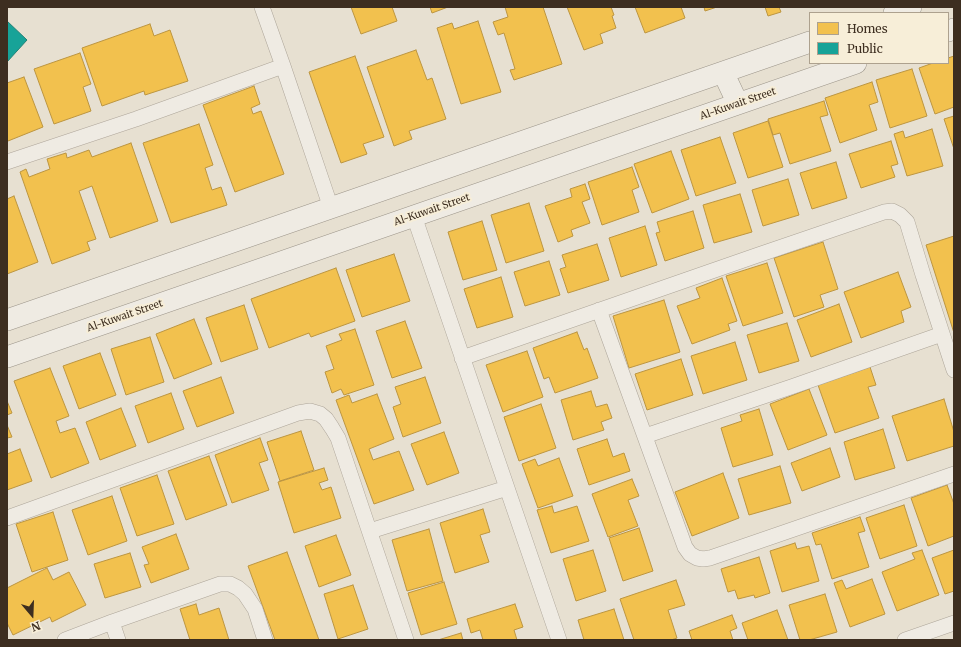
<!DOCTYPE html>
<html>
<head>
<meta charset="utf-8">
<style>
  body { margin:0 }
  #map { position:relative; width:961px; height:647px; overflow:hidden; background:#e7e0d1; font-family:Merriweather,serif }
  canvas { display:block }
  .frame { position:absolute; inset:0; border:8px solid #3d2e20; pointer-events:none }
  .legend { position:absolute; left:809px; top:12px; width:140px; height:52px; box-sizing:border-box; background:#f7eed8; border:1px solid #ada18e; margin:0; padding:5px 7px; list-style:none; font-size:12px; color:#3d2e20 }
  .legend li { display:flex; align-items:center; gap:8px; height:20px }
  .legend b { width:20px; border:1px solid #ada18e }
  .north { position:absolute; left:12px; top:595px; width:40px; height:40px; -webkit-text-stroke:3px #f7eed8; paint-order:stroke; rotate:161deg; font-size:11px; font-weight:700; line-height:16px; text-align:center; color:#3d2e20 }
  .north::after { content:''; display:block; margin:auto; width:14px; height:18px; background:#3d2e20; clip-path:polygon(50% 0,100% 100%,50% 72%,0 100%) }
</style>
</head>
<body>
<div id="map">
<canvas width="961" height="647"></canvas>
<div class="frame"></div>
<ul class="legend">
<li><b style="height:11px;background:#f2c14e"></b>Homes</li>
<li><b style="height:11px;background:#17a398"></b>Public</li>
</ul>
<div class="north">N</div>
</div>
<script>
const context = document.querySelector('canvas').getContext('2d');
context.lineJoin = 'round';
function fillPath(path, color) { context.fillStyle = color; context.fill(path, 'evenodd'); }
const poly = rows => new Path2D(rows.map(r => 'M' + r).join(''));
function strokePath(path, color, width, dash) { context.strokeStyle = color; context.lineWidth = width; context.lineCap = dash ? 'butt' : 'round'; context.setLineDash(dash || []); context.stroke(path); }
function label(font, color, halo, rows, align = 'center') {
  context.font = font + ' Merriweather,serif'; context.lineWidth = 4; context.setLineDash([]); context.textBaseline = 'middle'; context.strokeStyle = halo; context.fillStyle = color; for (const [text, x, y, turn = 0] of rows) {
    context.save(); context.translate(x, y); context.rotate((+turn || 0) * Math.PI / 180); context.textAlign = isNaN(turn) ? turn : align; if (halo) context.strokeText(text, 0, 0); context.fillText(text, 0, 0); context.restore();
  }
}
const homes = poly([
  [351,7,392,7,397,21,361,34,351,7],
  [430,7,448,7,432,13,430,7],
  [505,7,543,7,562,64,514,80,510,70,515,69,504,33,498,35,493,22,508,17,505,7],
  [567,7,611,7,614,15,612,16,616,28,600,34,603,43,584,50,567,7],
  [635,7,681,7,685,18,645,33,635,7],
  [704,7,717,7,705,11,704,7],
  [765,7,779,7,781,12,768,16,765,7],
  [478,21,501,92,461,104,437,28,452,23,454,29,478,21],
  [150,24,154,36,170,30,188,81,145,95,144,91,102,106,82,48,150,24],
  [416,50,427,80,432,78,446,119,409,131,412,139,394,146,367,67,416,50],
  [80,53,91,84,83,87,91,111,54,124,34,69,80,53],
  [355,56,384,137,363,144,367,154,341,163,309,72,355,56],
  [954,56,954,107,935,114,919,68,933,63,948,63,948,58,954,56],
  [912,69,927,116,890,128,876,80,912,69],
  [24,77,43,127,8,141,7,139,7,83,24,77],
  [872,82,878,102,869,105,877,130,840,143,825,98,872,82],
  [254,86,260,104,251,108,253,114,261,111,284,174,235,192,203,105,254,86],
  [824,101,828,115,820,117,831,151,790,164,780,133,773,135,768,119,824,101],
  [954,116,954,149,944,119,954,116],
  [768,121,783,167,748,178,733,133,768,121],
  [199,124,213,165,205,168,212,190,221,187,227,205,171,223,143,143,199,124],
  [932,129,943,166,907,176,894,134,903,131,905,138,932,129],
  [720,137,736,183,696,196,681,150,720,137],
  [891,141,898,164,891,166,895,177,861,188,849,154,891,141],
  [131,143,158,221,110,238,92,186,79,191,96,239,87,242,90,250,52,264,20,172,26,169,29,177,50,169,47,159,66,153,67,158,89,150,92,157,131,143],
  [671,151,689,199,652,213,634,164,671,151],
  [836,162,847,198,812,209,800,173,836,162],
  [632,167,639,187,632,190,639,212,602,225,588,182,632,167],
  [788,179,799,215,763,226,752,190,788,179],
  [585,184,590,199,582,202,590,223,571,230,573,236,558,242,545,206,572,197,570,189,585,184],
  [740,194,752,232,714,243,703,205,740,194],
  [14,196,38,262,7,274,7,199,14,196],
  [529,203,544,251,506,263,491,215,529,203],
  [693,211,704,248,665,261,656,233,660,232,657,222,693,211],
  [482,221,497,270,463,280,448,232,482,221],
  [645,226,657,265,621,277,609,238,645,226],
  [954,236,954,333,926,245,954,236],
  [823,242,838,289,820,295,824,307,794,317,774,258,823,242],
  [597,244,609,280,568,293,560,269,566,267,562,255,597,244],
  [394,254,410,301,362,317,346,270,394,254],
  [549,261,560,295,525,306,514,272,549,261],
  [767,263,783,313,743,326,726,276,767,263],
  [336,268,355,321,311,337,309,333,269,348,251,299,336,268],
  [898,272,911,307,901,311,904,322,861,338,844,292,898,272],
  [501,277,513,317,477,328,464,289,501,277],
  [722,278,737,321,728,324,730,330,692,344,677,306,700,298,696,288,722,278],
  [664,300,680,352,629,368,613,316,664,300],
  [839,304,852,342,811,357,797,320,839,304],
  [244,305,258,349,221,362,206,318,244,305],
  [194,319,212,364,174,379,156,334,194,319],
  [405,321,422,368,392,378,376,331,405,321],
  [787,323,799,361,759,373,747,335,787,323],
  [355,329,374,385,344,395,341,389,332,393,325,372,334,369,326,346,342,340,339,334,355,329],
  [577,332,584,350,587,348,598,378,555,393,549,377,544,379,533,348,577,332],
  [150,337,164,382,126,395,111,349,150,337],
  [735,342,747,380,703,394,691,356,735,342],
  [527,351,543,397,503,412,486,365,527,351],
  [100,353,116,395,79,409,63,366,100,353],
  [681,359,693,395,647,410,635,374,681,359],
  [870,367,876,385,868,387,879,418,835,433,818,385,870,367],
  [50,368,69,416,56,421,60,433,75,428,89,463,51,478,14,381,50,368],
  [221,377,234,413,197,427,183,391,221,377],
  [425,377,441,423,403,437,393,407,401,404,395,387,425,377],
  [809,389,827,435,788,450,770,404,809,389],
  [591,391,596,407,607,404,612,418,601,422,604,430,573,440,561,400,591,391],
  [171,393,184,429,148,443,135,406,171,393],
  [377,394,394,439,369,449,373,460,399,451,414,490,374,504,336,400,349,395,352,403,377,394],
  [944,399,954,432,954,446,907,461,892,416,944,399],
  [7,401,12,413,7,415,7,401],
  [541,404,556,448,519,461,504,417,541,404],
  [121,408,136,446,100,460,86,422,121,408],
  [759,409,773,455,733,467,721,428,742,421,740,415,759,409],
  [7,425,12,437,7,438,7,425],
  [883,429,895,468,855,480,844,442,883,429],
  [301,431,314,470,280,481,267,442,301,431],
  [444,432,459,473,427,485,411,444,444,432],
  [260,438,268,460,259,463,269,490,232,503,215,455,260,438],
  [607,439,613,457,624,453,630,471,589,485,577,449,607,439],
  [830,448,840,477,802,491,791,463,830,448],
  [20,449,32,481,7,490,7,454,20,449],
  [209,456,227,505,186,520,168,471,209,456],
  [559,458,573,496,538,508,522,464,535,459,538,466,559,458],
  [780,466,791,503,749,515,738,479,780,466],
  [324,468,328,480,319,483,322,490,331,487,341,518,294,533,278,482,324,468],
  [723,473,739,518,692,536,675,492,723,473],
  [157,475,174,524,137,536,120,488,157,475],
  [632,479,639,496,628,500,638,526,608,537,592,494,632,479],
  [947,485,954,504,954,536,928,546,911,498,947,485],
  [112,496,127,541,88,555,72,510,112,496],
  [904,505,917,546,880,559,866,518,904,505],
  [552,506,554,513,577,506,589,541,551,553,537,510,552,506],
  [483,509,490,532,480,535,489,562,455,573,440,523,483,509],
  [53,512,68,560,32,572,16,524,53,512],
  [860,517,865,531,858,533,869,567,832,579,821,544,816,545,812,533,860,517],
  [639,528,653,571,623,581,609,538,639,528],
  [429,529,443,581,407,591,392,540,429,529],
  [176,534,189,569,151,583,144,565,149,564,142,547,176,534],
  [336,535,351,575,319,587,305,546,336,535],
  [795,543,797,549,809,546,819,581,782,592,770,551,795,543],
  [593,550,606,591,576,601,563,559,593,550],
  [922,550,939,595,897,611,882,572,915,559,912,553,922,550],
  [954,550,954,591,945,594,932,558,954,550],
  [287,552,319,640,275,640,248,566,287,552],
  [130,553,141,587,105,598,94,564,130,553],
  [759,557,770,593,755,598,754,595,738,599,735,590,728,592,721,569,759,557],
  [47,568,53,580,69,572,86,605,52,622,50,617,13,635,7,623,7,588,47,568],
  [872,579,885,614,850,627,834,583,842,580,846,589,872,579],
  [676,580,685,605,668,610,677,638,671,640,634,640,620,599,676,580],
  [444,582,457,624,421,635,408,593,444,582],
  [353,585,368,629,338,639,324,594,353,585],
  [825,594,837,632,809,640,800,640,789,605,825,594],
  [196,604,199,615,219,608,229,640,190,640,180,609,196,604],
  [515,604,523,627,514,630,517,640,483,640,480,630,471,633,467,619,515,604],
  [614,609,624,640,584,640,578,620,614,609],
  [777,610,788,640,748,640,742,623,777,610],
  [732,615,737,628,730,631,733,640,692,640,689,631,732,615],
  [461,633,463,640,438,640,461,633]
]);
const public = poly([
  [7,21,27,40,7,62,7,21]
]);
const minor = poly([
  [262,7,283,66,331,208],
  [7,162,136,119,283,66],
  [414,216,559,640],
  [599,310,685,547,690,554,697,558,703,559,710,558,954,474],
  [462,358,758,255,884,212,892,211,900,215,907,222,923,275,954,370],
  [645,436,791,387,942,334],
  [7,518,298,413,310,411,320,414,326,419,332,428,338,438,406,640],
  [370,531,507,488],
  [112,622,118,640],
  [65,640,112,622,220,584,230,584,238,588,245,594,255,609,265,640],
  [905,640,954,623]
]);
const secondary = poly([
  [894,13,911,7],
  [948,31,954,29],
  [723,72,738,104],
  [7,320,810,42],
  [7,357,856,63]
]);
const streetNames = [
  ["Al-Kuwait Street",738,104,-19],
  ["Al-Kuwait Street",432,210,-19],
  ["Al-Kuwait Street",125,316,-19]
];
fillPath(homes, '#f2c14e');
strokePath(homes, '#bc9540', 1);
fillPath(public, '#17a398');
strokePath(public, '#228074', 1);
strokePath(minor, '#ada599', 16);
strokePath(secondary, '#9c958a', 22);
strokePath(minor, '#efebe3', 15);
strokePath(secondary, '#efebe3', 21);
label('10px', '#3d2e20', '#f7eed8', streetNames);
</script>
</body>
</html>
